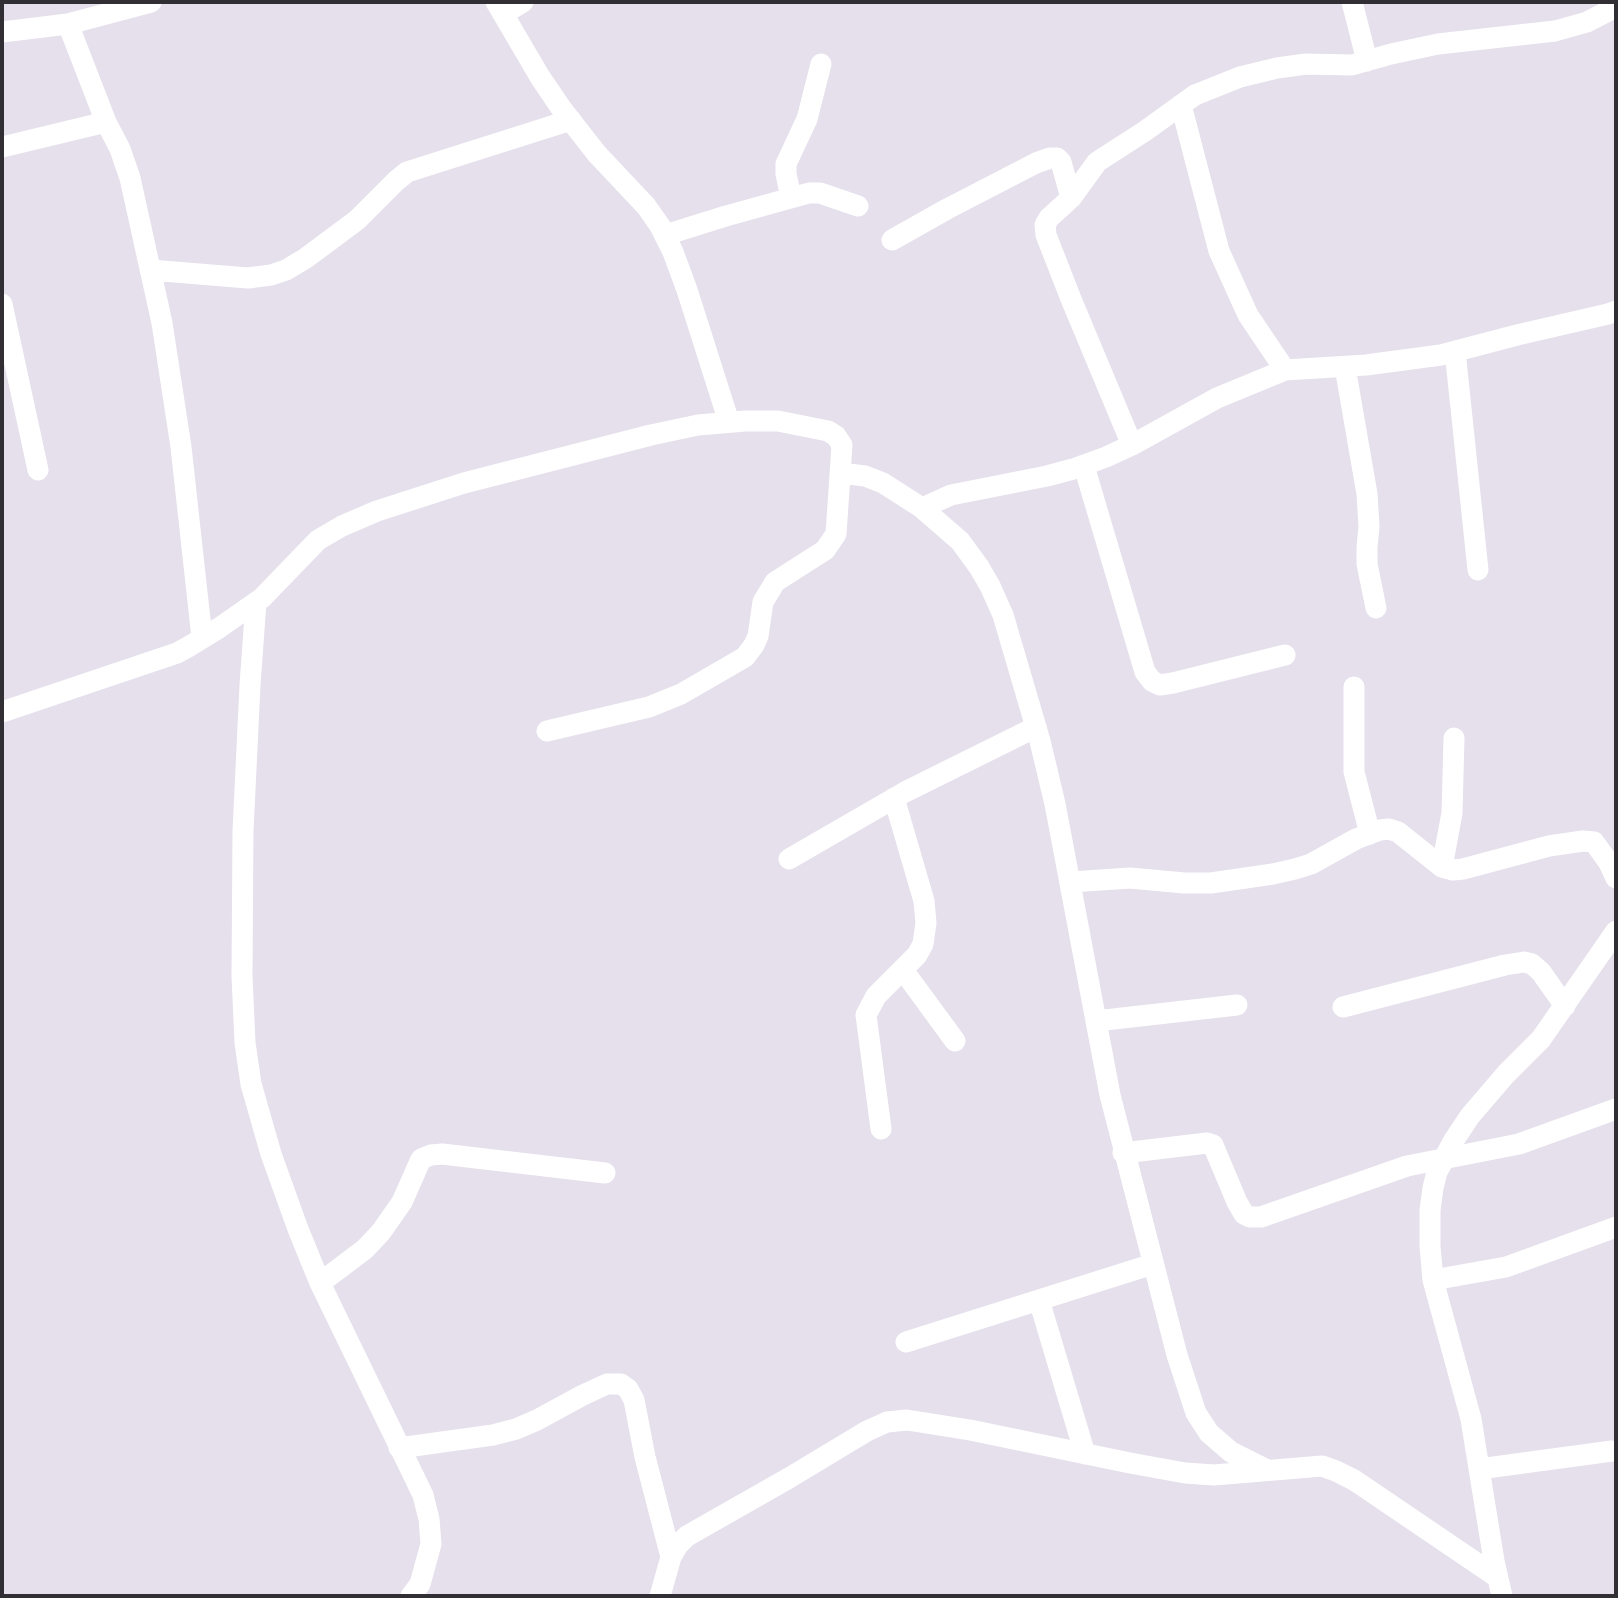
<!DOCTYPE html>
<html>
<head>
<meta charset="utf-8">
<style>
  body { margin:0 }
  #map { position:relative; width:1618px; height:1598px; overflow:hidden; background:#e5e0ec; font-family:Jost,sans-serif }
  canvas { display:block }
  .frame { position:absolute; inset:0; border:4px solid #312f34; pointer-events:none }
</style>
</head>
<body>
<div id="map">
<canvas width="1618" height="1598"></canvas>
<div class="frame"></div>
</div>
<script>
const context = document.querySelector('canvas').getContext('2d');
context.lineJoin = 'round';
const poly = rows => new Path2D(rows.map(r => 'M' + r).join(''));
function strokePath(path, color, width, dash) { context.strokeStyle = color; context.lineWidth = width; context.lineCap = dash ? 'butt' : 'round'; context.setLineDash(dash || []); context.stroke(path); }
const minor = poly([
  [496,2,540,77,561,108,597,154,646,206,660,226,673,252,687,290,729,422],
  [1352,2,1367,61],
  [503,14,523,2],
  [68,24,106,122,120,149,130,178,162,323,181,447,202,638],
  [2,32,68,24,151,2],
  [1181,105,1219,251,1248,315,1285,370],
  [2,147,106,122],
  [791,197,786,174,786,164,807,119,821,64],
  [665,235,726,216,809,193,820,193,858,206],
  [892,240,947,209,1036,163,1050,158,1057,158,1061,162,1071,198],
  [150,270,248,278,271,275,286,270,306,258,357,220,396,181,407,172,571,120],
  [2,304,38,470],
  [1455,351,1478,570],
  [1345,367,1367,494,1369,527,1367,547,1367,564,1376,608],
  [1132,445,1071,299,1046,235,1045,225,1049,218,1071,198,1097,162,1145,131,1195,95,1240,77,1277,68,1306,64,1352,65,1391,54,1438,44,1555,31,1587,22,1616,7],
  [1084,466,1145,672,1152,681,1160,685,1173,683,1285,655],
  [840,473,865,476,883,483,922,508,960,541,979,567,990,586,1003,615,1040,741,1055,804,1110,1095,1177,1355,1196,1413,1209,1433,1231,1452,1265,1469],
  [922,508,951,495,1047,476,1073,469,1106,457,1132,445,1217,398,1285,370,1366,365,1441,355,1517,335,1608,314,1616,311],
  [256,602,250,685,243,831,242,976,245,1043,251,1084,271,1154,298,1229,320,1283,423,1495,429,1519,431,1544,420,1584,411,1596],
  [1354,687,1354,772,1370,834],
  [2,712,177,653,188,647,219,628,262,598,318,540,342,526,377,511,464,483,651,435,698,425,745,421,778,421,828,431,836,436,842,445,836,534,825,550,775,582,763,602,758,636,754,645,745,657,681,694,649,707,547,731],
  [789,859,905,792,1036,727],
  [1442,867,1452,813,1454,738],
  [1071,882,1130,878,1184,883,1211,883,1273,874,1295,869,1311,864,1356,839,1380,830,1389,829,1398,832,1442,867,1453,870,1463,869,1549,846,1583,841,1594,842,1609,863,1616,878],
  [903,970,955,1041],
  [1343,1007,1505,965,1524,962,1532,964,1541,972,1565,1006],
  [1096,1021,1237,1005],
  [881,1129,866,1015,876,996,917,955,923,944,926,923,924,901,894,798],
  [1123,1153,1207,1143,1213,1145,1237,1202,1244,1214,1250,1217,1261,1217,1407,1166,1519,1144,1616,1109],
  [1433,1280,1506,1267,1616,1227],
  [320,1283,365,1249,381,1232,402,1202,421,1159,431,1155,442,1154,605,1173],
  [1039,1300,1085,1454],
  [906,1342,1153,1264],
  [399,1448,493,1435,516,1429,537,1420,583,1395,607,1384,621,1384,628,1389,634,1400,645,1457,671,1557],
  [1479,1469,1612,1451],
  [660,1596,671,1557,678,1545,687,1536,789,1478,867,1431,887,1422,907,1420,970,1430,1130,1463,1185,1473,1214,1475,1322,1466,1336,1471,1354,1480,1497,1577],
  [1502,1596,1494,1561,1471,1419,1433,1280,1430,1246,1430,1210,1433,1188,1437,1172,1454,1140,1470,1116,1506,1074,1541,1039,1616,931]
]);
strokePath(minor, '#fff', 21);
</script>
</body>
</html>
